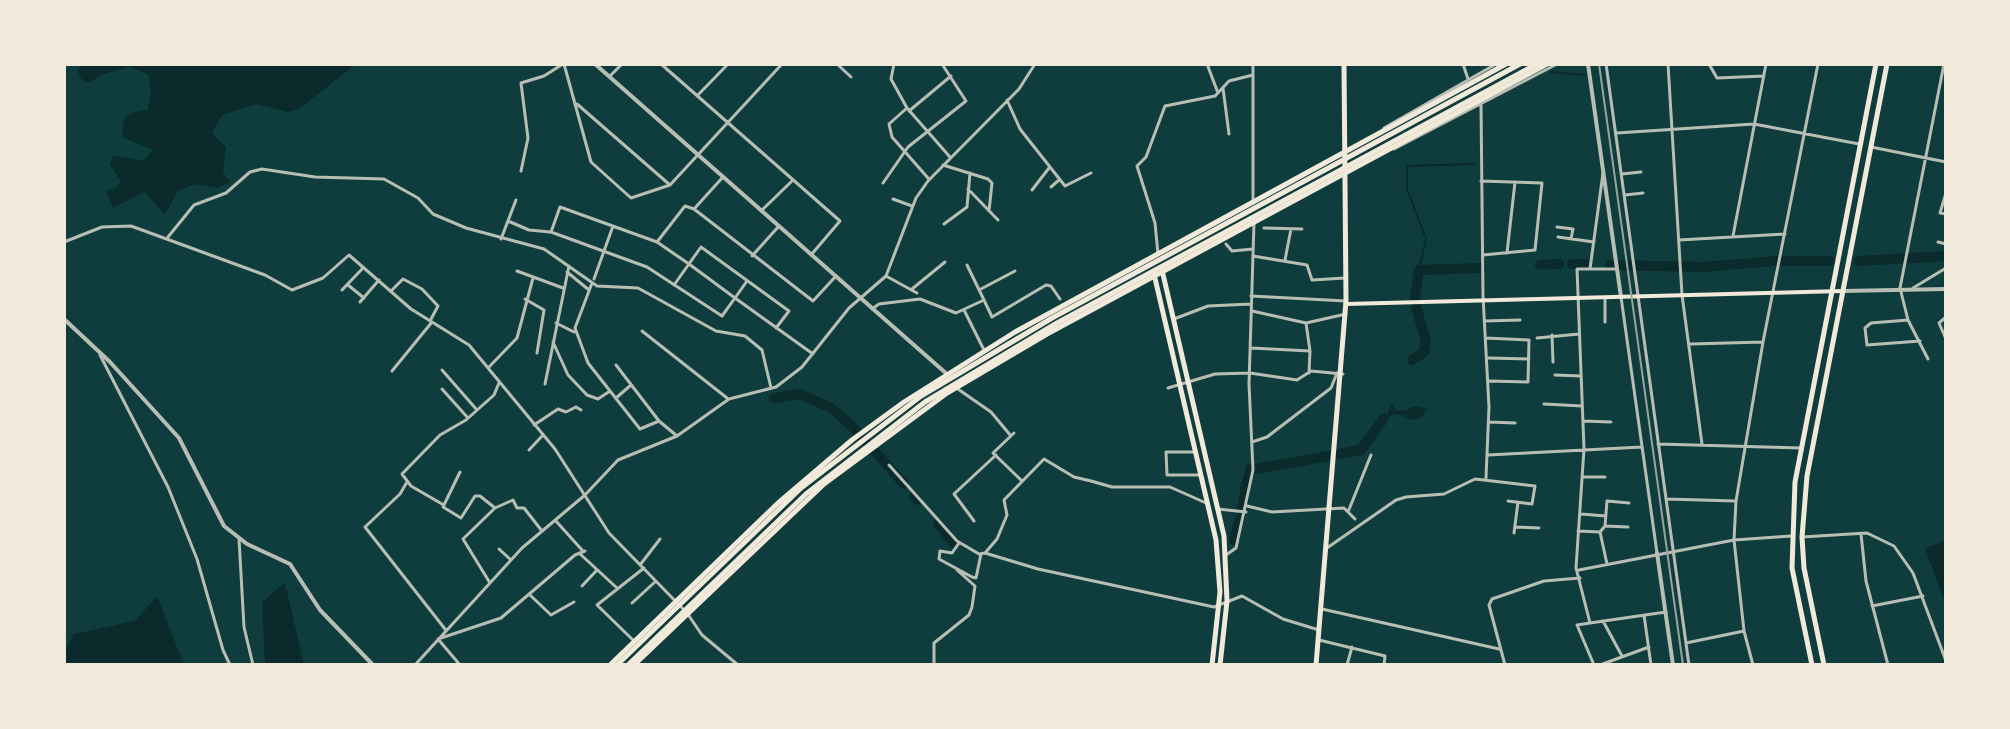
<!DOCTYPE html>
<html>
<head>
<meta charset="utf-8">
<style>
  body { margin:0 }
  #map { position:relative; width:2010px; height:729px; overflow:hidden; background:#0f3d3e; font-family:"Fira Sans",sans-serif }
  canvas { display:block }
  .frame { position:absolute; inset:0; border:66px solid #f1e9da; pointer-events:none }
</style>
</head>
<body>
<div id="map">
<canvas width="2010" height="729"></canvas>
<div class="frame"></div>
</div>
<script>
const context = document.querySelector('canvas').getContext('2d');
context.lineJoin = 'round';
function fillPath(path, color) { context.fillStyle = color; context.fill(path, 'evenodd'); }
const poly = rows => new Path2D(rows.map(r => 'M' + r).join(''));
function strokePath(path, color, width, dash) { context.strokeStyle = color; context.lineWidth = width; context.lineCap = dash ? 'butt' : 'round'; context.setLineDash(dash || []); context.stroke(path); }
const water = poly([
  [81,64,356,64,299,109,287,112,257,104,222,115,212,133,226,147,223,172,230,182,217,188,195,184,178,191,165,214,144,192,113,208,106,191,117,187,121,181,110,165,113,155,143,161,153,150,124,138,122,132,124,119,131,113,148,110,151,90,148,74,130,67,104,74,88,83,81,79,78,71],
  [1391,403,1397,410,1406,411,1413,406,1427,409,1421,418,1408,420,1400,414,1387,416],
  [1946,540,1946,606,1925,548],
  [285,583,304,665,265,665,262,602],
  [157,596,184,665,64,665,64,653,74,634,135,621]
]);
const stream = poly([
  [1551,72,1585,75],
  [1419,270,1426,239,1407,189,1407,166,1474,164]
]);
const river = poly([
  [1783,261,1830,261],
  [1859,261,1946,256],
  [1572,264,1588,264],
  [1540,265,1559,264],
  [1610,265,1702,267,1777,261],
  [1415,297,1419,270,1481,268],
  [1412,360,1424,352,1426,341,1416,307],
  [774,398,799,394,830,407,850,424,904,484],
  [1256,469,1361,450,1384,418],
  [1245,489,1251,468],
  [914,497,917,500],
  [1242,509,1245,494],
  [938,524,954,543],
  [1234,540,1240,518]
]);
const minor = poly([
  [564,64,591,162,631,198,670,185,782,64],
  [661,64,840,221,811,255],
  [837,64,851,77],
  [894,64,891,79,907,108,950,157],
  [1207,64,1218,93],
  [1463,64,1468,79],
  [1606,64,1689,665],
  [1668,64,1682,295,1702,444],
  [1709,64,1717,78,1764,76],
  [610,76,622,64],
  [1223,88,1229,134],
  [697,96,728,64],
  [1007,100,1020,129,1065,186,1091,173],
  [577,104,670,185],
  [1481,104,1483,296,1489,407,1486,478],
  [907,108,889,124,892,137,928,178],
  [909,111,951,76],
  [1384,128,1496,64],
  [1617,133,1754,124,1859,144],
  [1871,147,1946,162],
  [1394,149,1557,64],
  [943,165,988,179,992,183,989,211],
  [521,171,528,138,521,83,544,76,563,64],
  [1622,174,1641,172],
  [1481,181,1542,183,1535,250,1483,255],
  [883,183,908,147,966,101,942,64],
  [1051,187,1059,180],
  [968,189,998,220],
  [1032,190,1049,168],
  [1946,193,1940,213,1946,214],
  [1625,195,1643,193],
  [893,199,912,206],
  [1253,203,1253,64],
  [694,209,813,301,836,276],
  [761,211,793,180],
  [508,221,529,230,550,232],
  [944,224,967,207,970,173],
  [1557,227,1573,229,1571,239],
  [1264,228,1302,229],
  [1733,236,1766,64],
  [168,237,194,205,226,193,250,172,262,169,315,177,384,179,418,198,433,214,466,228,544,249,597,286,638,288,716,331,745,336,762,350,771,388],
  [1558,237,1594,242],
  [501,239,516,200],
  [1679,240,1785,234],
  [64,242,102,227,131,226,265,275,292,290,323,278,349,255,411,309,469,345,555,449,609,533,687,613,702,635,738,665],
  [657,242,685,206,694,209,723,177],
  [1938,242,1946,244],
  [1226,244,1232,251,1253,249],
  [1507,253,1515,182],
  [1158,254,1155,223,1137,166,1146,157,1165,106,1215,96,1229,81,1253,75],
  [752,256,779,226],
  [1253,256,1307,265,1312,280,1345,278],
  [1285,260,1291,229],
  [967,265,984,300],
  [1590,269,1603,173],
  [1617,269,1577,269,1584,449,1576,568,1590,623,1666,612],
  [517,271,563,288],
  [567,272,589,290],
  [886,276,917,293],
  [594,279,613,226],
  [747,281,735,298,722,316,647,267,551,232,560,207,657,242,689,264,735,298,813,354],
  [592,283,575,328,588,363,640,429,659,421,677,436],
  [348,285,364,298],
  [674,285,701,247,789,311,776,328],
  [1913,288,1946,268],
  [912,289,945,262],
  [342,290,363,268],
  [392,290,403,279,422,289,438,306,430,321],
  [979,290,1015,271],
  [1251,296,1346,301],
  [1621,297,1657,553],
  [525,299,544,310,537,353],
  [360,302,379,280],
  [872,309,879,304,920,299,956,313,984,300,992,317,1046,285,1051,286,1060,299],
  [964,310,984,350],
  [1252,311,1306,323,1346,314],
  [1946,317,1939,323,1946,339],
  [1174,319,1208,306,1251,304],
  [1908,320,1871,323,1865,328,1867,345,1920,341],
  [1485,321,1520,320],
  [1605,322,1605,297],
  [556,323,574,332],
  [1306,323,1310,351],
  [642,331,727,398],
  [1552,335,1553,362],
  [1486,338,1529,340,1528,382,1489,381],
  [1537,338,1579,334],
  [553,342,568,375,587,395,598,399,610,391],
  [1691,344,1763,342],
  [1251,348,1310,351,1309,373],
  [100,355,168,487,197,559,223,650,230,665],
  [1489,358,1529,359],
  [1928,359,1908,320,1900,288,1944,64],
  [616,365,659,421],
  [488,368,517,338,533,278],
  [442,370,477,410],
  [392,371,432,322],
  [1555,375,1581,376],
  [545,384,569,266],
  [955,387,991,412,1011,436],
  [1168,388,1215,374,1250,373,1297,380,1311,371,1343,374],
  [442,389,468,418],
  [616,398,631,385],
  [1544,404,1582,406],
  [1583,421,1611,422],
  [1489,422,1515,423],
  [534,425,558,409,566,412,576,407,581,410],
  [1014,433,993,453,1022,481],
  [1252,442,1267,437,1331,388,1337,373],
  [1658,444,1801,448],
  [529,450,543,435],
  [1195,452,1166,452,1167,475,1199,475],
  [1488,455,1642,447],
  [889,465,957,541,979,554,985,553,1038,569,1214,607,1242,596,1283,619,1319,630],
  [460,472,443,507,461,518,475,496,480,496,495,508,513,500,517,508,524,508,542,531],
  [1583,477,1605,477],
  [407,482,400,494,365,527,445,629],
  [1667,499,1735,501],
  [442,504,411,486,402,474,440,435,466,420,494,395,499,383],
  [1247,506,1272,512,1344,508,1355,519],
  [1218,509,1246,512],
  [1348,512,1371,455],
  [1581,514,1606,516],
  [555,520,582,550],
  [974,521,954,494,996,455],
  [1605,526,1600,532,1607,564],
  [1515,527,1539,528],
  [1628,527,1605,526,1607,501,1629,503],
  [1578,531,1600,532],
  [1514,533,1518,502],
  [1861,534,1866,581,1888,665],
  [1802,537,1867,533,1894,546,1913,573,1946,661],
  [239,539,244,627,253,665],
  [959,543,952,553,940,551,939,559,972,577,976,578,981,554],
  [1327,548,1396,500,1406,497,1444,494,1475,479,1535,486,1532,504,1508,501],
  [499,549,511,560],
  [579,553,617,588],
  [985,553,997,539,1007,515,1004,500,1044,459,1074,477,1091,481,1112,487,1170,487,1206,503],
  [1226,555,1236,548,1253,470,1249,384,1254,223],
  [640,565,660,539],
  [1579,570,1734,540,1791,536],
  [490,583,463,539,495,508],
  [582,586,597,570],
  [530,595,551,615,574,602],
  [632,603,656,581],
  [1872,606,1923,596],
  [1322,609,1499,649],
  [1644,615,1651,665],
  [1603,621,1622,656],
  [1590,623,1577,625,1594,665],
  [438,639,501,618,575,555,585,551],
  [438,639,460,665],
  [1319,640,1385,656,1384,665],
  [634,641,597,605,644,568],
  [1686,643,1744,631],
  [415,665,522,548,585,495,618,460,677,436,729,399,776,387,802,367,849,308,886,276,916,198,928,181,1019,89,1035,64],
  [934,665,934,643,969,615,972,607,975,586,957,570],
  [1347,665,1352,647],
  [1505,665,1489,605,1492,599,1544,581,1580,578],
  [1600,665,1649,647],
  [1753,665,1744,631,1734,540,1736,501,1763,342,1818,64]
]);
const tertiary = poly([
  [595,64,948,375],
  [1588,64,1621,297],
  [1843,291,1946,289],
  [64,319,110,362,179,438,224,526,247,544,290,564,320,610,373,665],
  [1657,553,1673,665]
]);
const secondary = poly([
  [1346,304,1843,291]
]);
const primary = poly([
  [1162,270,1224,536,1227,601,1220,665],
  [1154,274,1216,540,1220,592,1212,665],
  [610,665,777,504,852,440,904,402,1015,332,1506,64],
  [634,665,824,484,947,393,1047,334,1547,64],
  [1316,665,1346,301,1344,64]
]);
const trunk = poly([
  [617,665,801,488,921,396,1052,318,1520,64],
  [628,665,806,494,925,402,1057,323,1537,64],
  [1812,665,1792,568,1795,482,1876,64],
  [1824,665,1804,568,1802,537,1807,476,1887,64]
]);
const rail = poly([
  [1599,64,1683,665]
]);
fillPath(water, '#0a2a2b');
strokePath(stream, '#0a2a2b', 2);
strokePath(river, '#0a2a2b', 10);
strokePath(minor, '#b8beb3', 3);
strokePath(tertiary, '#b8beb3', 4);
strokePath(secondary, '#f1e9da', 4);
strokePath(primary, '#f1e9da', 5);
strokePath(trunk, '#f1e9da', 5);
strokePath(rail, '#97a49c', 2);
</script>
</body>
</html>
